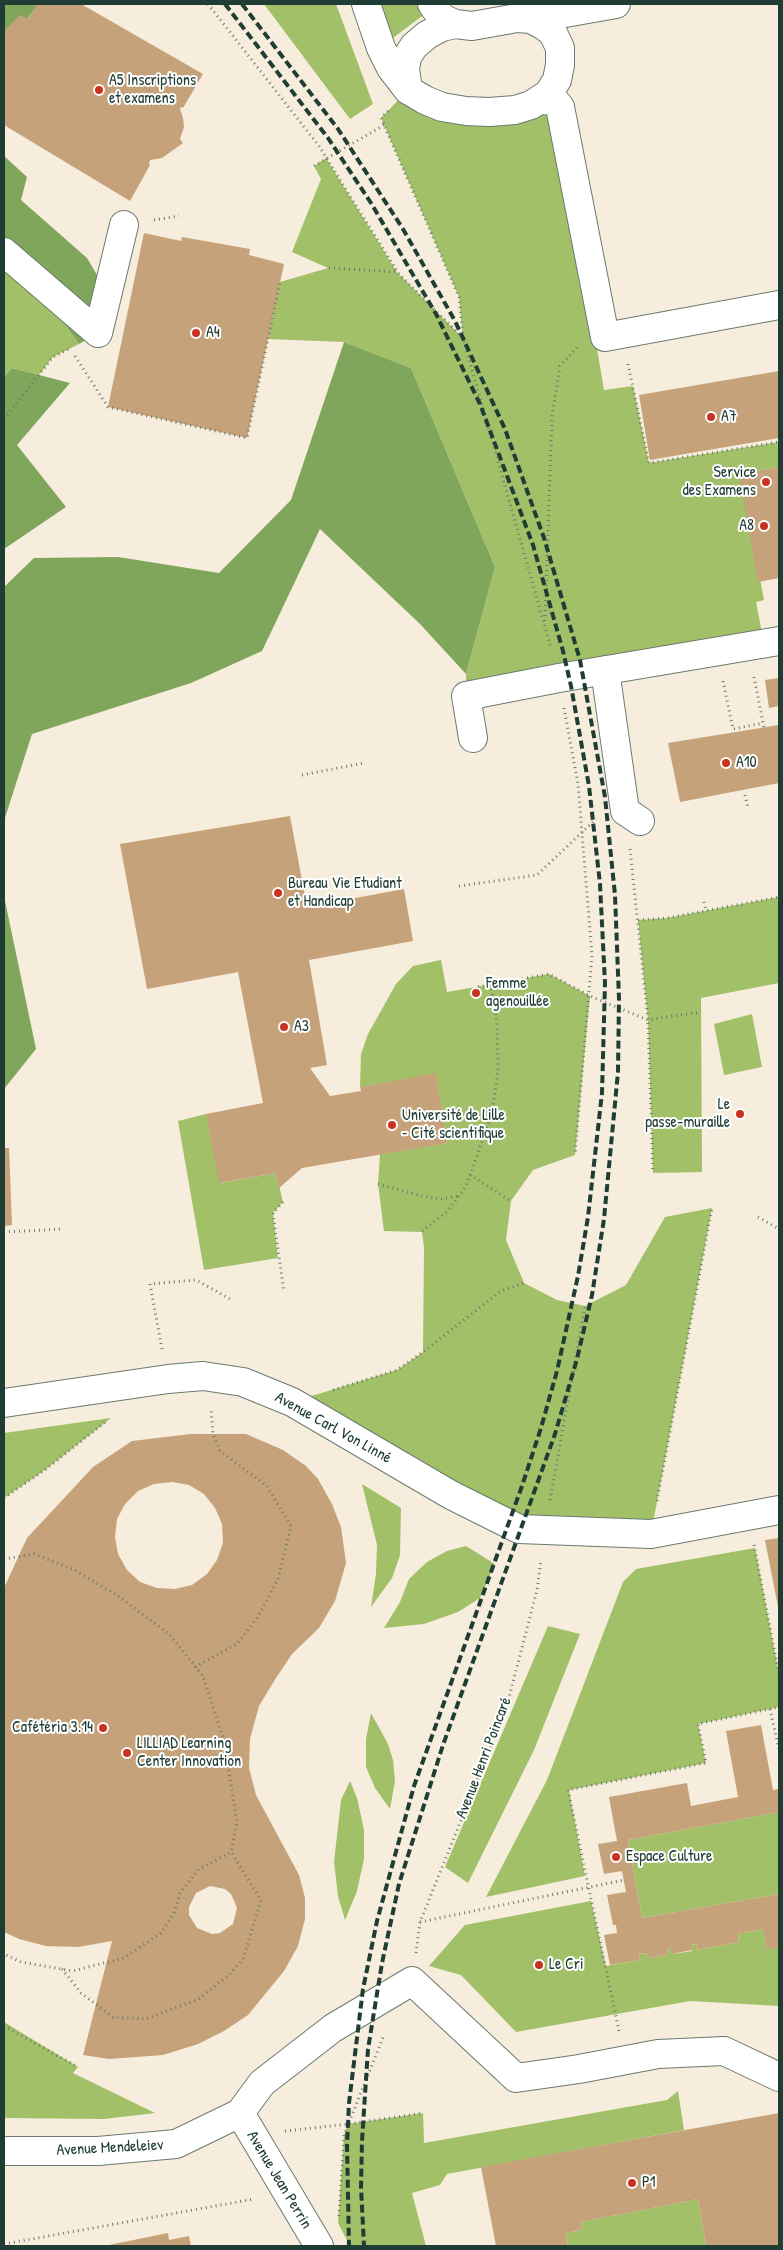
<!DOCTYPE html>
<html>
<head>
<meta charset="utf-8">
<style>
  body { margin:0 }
  #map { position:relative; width:783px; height:2250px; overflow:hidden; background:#f7eddc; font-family:"Patrick Hand",sans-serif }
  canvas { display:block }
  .frame { position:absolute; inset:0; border:5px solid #1f3d34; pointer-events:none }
</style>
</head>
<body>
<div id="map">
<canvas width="783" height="2250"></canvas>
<div class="frame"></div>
</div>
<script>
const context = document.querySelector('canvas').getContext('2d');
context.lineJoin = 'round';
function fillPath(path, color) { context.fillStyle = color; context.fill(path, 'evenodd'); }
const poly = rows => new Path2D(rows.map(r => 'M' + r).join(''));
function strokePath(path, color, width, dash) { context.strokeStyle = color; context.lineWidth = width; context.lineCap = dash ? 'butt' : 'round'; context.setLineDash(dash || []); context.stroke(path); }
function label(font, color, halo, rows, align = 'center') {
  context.font = font + ' "Patrick Hand",sans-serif'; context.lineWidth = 4; context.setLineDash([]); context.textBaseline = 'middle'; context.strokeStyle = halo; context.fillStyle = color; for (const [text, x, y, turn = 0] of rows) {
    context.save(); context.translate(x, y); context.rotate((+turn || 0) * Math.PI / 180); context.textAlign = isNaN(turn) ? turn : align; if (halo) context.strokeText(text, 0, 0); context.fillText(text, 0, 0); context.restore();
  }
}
const green = poly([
  [264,4,336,4,373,104,350,119],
  [380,4,417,4,422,16,393,38],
  [408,90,425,100,555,101,604,390,633,386,649,463,779,442,779,467,740,474,764,600,756,602,762,633,466,696,466,674,495,567,411,368,344,342,268,339,280,282,328,268,292,252,321,179,314,166,326,158,397,272,463,338,459,297,381,118],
  [4,258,34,282,79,344,53,357,39,375,12,368,4,377],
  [779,897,779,983,701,998,702,1172,653,1173,648,1020,638,920,667,918],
  [441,960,447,992,549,974,590,996,575,1155,533,1170,511,1201,506,1240,524,1283,557,1300,585,1306,626,1285,665,1217,712,1208,651,1534,544,1531,292,1402,397,1370,423,1352,424,1247,422,1232,384,1231,378,1184,380,1154,447,1143,436,1074,360,1087,361,1054,368,1034,396,984,413,966],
  [752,1014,762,1067,724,1075,714,1024],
  [206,1114,220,1183,276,1173,283,1202,273,1213,278,1258,204,1270,178,1121],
  [111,1418,45,1470,4,1498,4,1433],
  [362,1484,401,1508,400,1555,392,1578,371,1607,376,1574,377,1545],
  [466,1546,495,1564,480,1598,458,1612,424,1624,384,1628,400,1602,409,1579,427,1562,447,1551],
  [755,1548,779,1674,779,1707,698,1724,706,1763,569,1790,585,1876,486,1897,547,1780,623,1582,636,1569],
  [548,1626,580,1634,534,1750,468,1883,445,1867],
  [371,1713,388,1744,393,1760,395,1781,390,1809,375,1788,366,1767,366,1739],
  [350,1781,357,1798,364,1830,364,1859,357,1891,345,1920,338,1896,334,1862,341,1800],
  [779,1812,779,1894,642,1918,628,1840],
  [591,1901,606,1966,640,1960,639,1954,647,1953,648,1958,668,1955,667,1949,671,1948,673,1954,692,1951,691,1945,696,1944,697,1950,739,1942,738,1934,763,1929,767,1949,779,1947,779,2006,690,2001,516,2032,461,1975,429,1966,465,1925],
  [4,2022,78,2067,73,2073,155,2113,104,2119,4,2118],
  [678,2091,684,2130,447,2174,440,2185,412,2193,426,2246,350,2246,338,2223,344,2135,348,2124,423,2113,424,2143,667,2100],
  [698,2199,706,2246,568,2246,566,2233,582,2230,581,2222]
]);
const forest = poly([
  [4,4,38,4,4,52],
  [4,156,27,177,21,200,87,258,111,299,98,333,79,344,34,282,4,258],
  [344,342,411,368,495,567,466,674,420,624,320,529,262,651,191,683,32,734,4,821,4,587,34,558,118,557,219,573,291,500],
  [12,368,70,383,17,445,66,507,4,549,4,377],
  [4,896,36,1049,4,1089]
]);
const building = poly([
  [37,4,81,4,203,74,183,108,181,107,180,109,183,118,184,127,180,139,183,143,162,158,150,160,149,163,150,165,130,201,4,125,4,31,20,15,28,19],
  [144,233,181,241,182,237,250,249,249,255,284,264,247,438,108,407],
  [779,371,779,438,650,460,639,395],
  [779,467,779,578,758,582,739,474],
  [779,678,779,706,769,708,765,680],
  [779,725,779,783,680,802,668,743],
  [290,816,307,907,404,889,413,941,309,960,327,1065,310,1068,330,1096,361,1091,360,1087,436,1073,447,1143,302,1168,279,1188,276,1173,219,1183,206,1114,263,1103,238,972,147,989,120,844],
  [4,1148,9,1148,12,1225,4,1226],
  [191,1434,246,1434,283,1450,306,1466,318,1479,332,1504,341,1527,346,1563,335,1601,319,1628,292,1654,276,1678,259,1706,250,1739,249,1768,256,1795,299,1875,305,1898,305,1919,298,1946,284,1971,248,2015,224,2031,198,2044,163,2055,109,2059,83,2055,112,1941,78,1947,46,1946,19,1939,4,1932,4,1588,27,1538,93,1467,132,1441],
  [172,1482,189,1485,204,1494,215,1508,222,1524,223,1543,217,1560,207,1574,192,1585,175,1589,157,1588,140,1582,127,1570,118,1554,115,1537,117,1519,125,1504,138,1491,154,1484],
  [210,1886,225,1889,231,1894,237,1908,233,1924,220,1933,212,1934,197,1928,189,1915,189,1907,196,1893],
  [779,1538,779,1606,778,1607,765,1540],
  [761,1725,773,1790,779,1789,779,1812,628,1840,642,1918,779,1894,779,1947,767,1950,763,1929,738,1934,739,1942,697,1950,696,1944,691,1945,692,1950,672,1954,671,1948,667,1949,668,1955,648,1958,647,1953,639,1954,640,1960,610,1965,604,1935,617,1933,616,1925,613,1925,607,1895,626,1892,622,1871,604,1874,598,1844,617,1841,609,1797,687,1783,691,1806,738,1797,726,1731],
  [779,2113,779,2246,706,2246,698,2199,581,2222,582,2230,566,2233,568,2246,496,2246,481,2167],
  [168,2233,169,2240,189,2236,191,2246,104,2246]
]);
const path = poly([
  [208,4,319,146,397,271],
  [388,111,381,118,384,125,459,297,463,338],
  [314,166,384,125],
  [154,220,179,216],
  [329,268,397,272,463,338,551,648],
  [75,356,108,407,247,438,280,282],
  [628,364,649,463,779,442],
  [4,419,53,357,69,349],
  [545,621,552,417,560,366,577,347],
  [754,677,764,728],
  [723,681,733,729,763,723],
  [564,708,578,784,592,956,575,1155],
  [302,775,364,763],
  [745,795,748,808],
  [630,849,648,1020,653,1173],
  [459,886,537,875,596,819],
  [704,902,706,910],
  [638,920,667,918,779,897],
  [478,987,549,974,590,996,648,1020,701,1012],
  [470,1175,511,1201],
  [378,1184,422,1196,442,1199,458,1196],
  [283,1202,273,1213,284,1292],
  [758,1217,779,1229],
  [422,1231,448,1211,466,1186,492,1114,498,1071,497,1023,491,984],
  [4,1232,62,1229],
  [162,1349,150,1284,196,1280,232,1300],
  [333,1390,397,1370,423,1352,501,1291,524,1283],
  [4,1498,45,1470,108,1420],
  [550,1500,585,1306],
  [657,1501,712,1208],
  [754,1545,779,1674],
  [4,1559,34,1554,75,1570,115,1594,169,1634,203,1676,224,1741,237,1822,231,1852,199,1869,180,1893,174,1913,161,1933,124,1958,73,1971,21,1962,4,1954],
  [195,1667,237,1644,258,1617,278,1579,291,1526,267,1486,220,1451,213,1434,211,1408],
  [770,1709,779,1750],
  [420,1922,624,1880],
  [416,1953,420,1922,506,1709,537,1590,541,1560],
  [62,1969,81,1993,113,2017,145,2019,197,2000,229,1975,243,1959,261,1900,231,1852],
  [4,2026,78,2067],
  [619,2031,568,1790,706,1763,698,1724,779,1707],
  [285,2131,348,2124,423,2113],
  [339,2216,344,2135,384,2035],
  [4,2244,254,2199]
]);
const minor = poly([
  [366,4,381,48,391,68,408,90,425,100,442,107,466,111,489,112,515,110,531,105,548,94,557,80,560,65,560,48,553,33,544,26,531,19,517,18,472,26,455,24,442,18,432,4],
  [531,19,616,4],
  [408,90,405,69,407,57,414,46,427,35,442,27,455,24],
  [541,100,555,101,560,107,605,337,779,305],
  [4,252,98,333,124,225],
  [605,670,625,811,640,821],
  [473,738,466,696,559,678,779,641],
  [4,1403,168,1379,203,1376,243,1382,292,1402,451,1495,519,1529,651,1534,779,1510],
  [240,2113,319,2246],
  [4,2151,98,2151,176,2144,240,2113,262,2083,333,2028,412,1981,516,2078,579,2069,658,2054,724,2051,779,2077]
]);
const rail = poly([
  [225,4,328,138,371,203,436,314,480,404,533,545,563,651,571,686,589,786,600,884,605,983,602,1093,588,1217,578,1276,557,1371,541,1428,522,1486,414,1786,377,1921,363,1989,349,2103,347,2145,349,2246],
  [242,4,338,129,403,229,455,321,505,429,544,538,580,660,605,797,615,895,619,999,618,1072,604,1219,592,1295,577,1359,555,1434,443,1745,399,1884,382,1963,368,2049,362,2141,361,2187,364,2246]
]);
const markers = [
  [99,90,5,"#c8321e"],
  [196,333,5,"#c8321e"],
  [711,417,5,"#c8321e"],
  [766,482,5,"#c8321e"],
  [764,526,5,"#c8321e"],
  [726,763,5,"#c8321e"],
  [278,893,5,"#c8321e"],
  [476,993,5,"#c8321e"],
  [284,1027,5,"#c8321e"],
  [740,1114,5,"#c8321e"],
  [392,1125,5,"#c8321e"],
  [103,1728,5,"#c8321e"],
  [127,1753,5,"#c8321e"],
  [616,1857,5,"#c8321e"],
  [539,1965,5,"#c8321e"],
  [632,2183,5,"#c8321e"]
];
const poiNames = [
  ["A5 Inscriptions",109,81],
  ["et examens",109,99],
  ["A4",206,333],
  ["A7",721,417],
  ["Service",756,473,"right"],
  ["des Examens",756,491,"right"],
  ["A8",754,526,"right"],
  ["A10",736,763],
  ["Bureau Vie Etudiant",288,884],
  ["et Handicap",288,902],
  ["Femme",486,984],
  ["agenouillée",486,1002],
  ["A3",294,1027],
  ["Le",730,1105,"right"],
  ["passe-muraille",730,1123,"right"],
  ["Université de Lille",402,1116],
  ["‐ Cité scientifique",402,1134],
  ["Cafétéria 3.14",93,1728,"right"],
  ["LILLIAD Learning",137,1744],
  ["Center Innovation",137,1762],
  ["Espace Culture",626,1857],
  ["Le Cri",549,1965],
  ["P1",642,2183]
];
const streetNames = [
  ["Avenue Carl Von Linné",333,1428,29],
  ["Avenue Henri Poincaré",484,1758,-69],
  ["Avenue Mendeleiev",110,2148,-3],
  ["Avenue Jean Perrin",279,2180,59]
];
fillPath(green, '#a1c068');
fillPath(forest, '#80a65c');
fillPath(building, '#c5a279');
strokePath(minor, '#6b7b6f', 30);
strokePath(path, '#6b7b6f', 3, [1, 4]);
strokePath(minor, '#fff', 28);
strokePath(rail, '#1f3d34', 4, [8, 4]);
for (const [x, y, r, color] of markers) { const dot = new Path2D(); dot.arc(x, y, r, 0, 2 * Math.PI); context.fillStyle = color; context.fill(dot); strokePath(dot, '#fff', 2); }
label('16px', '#1f3d34', '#fff', poiNames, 'left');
label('16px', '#1f3d34', '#fff', streetNames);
</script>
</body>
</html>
